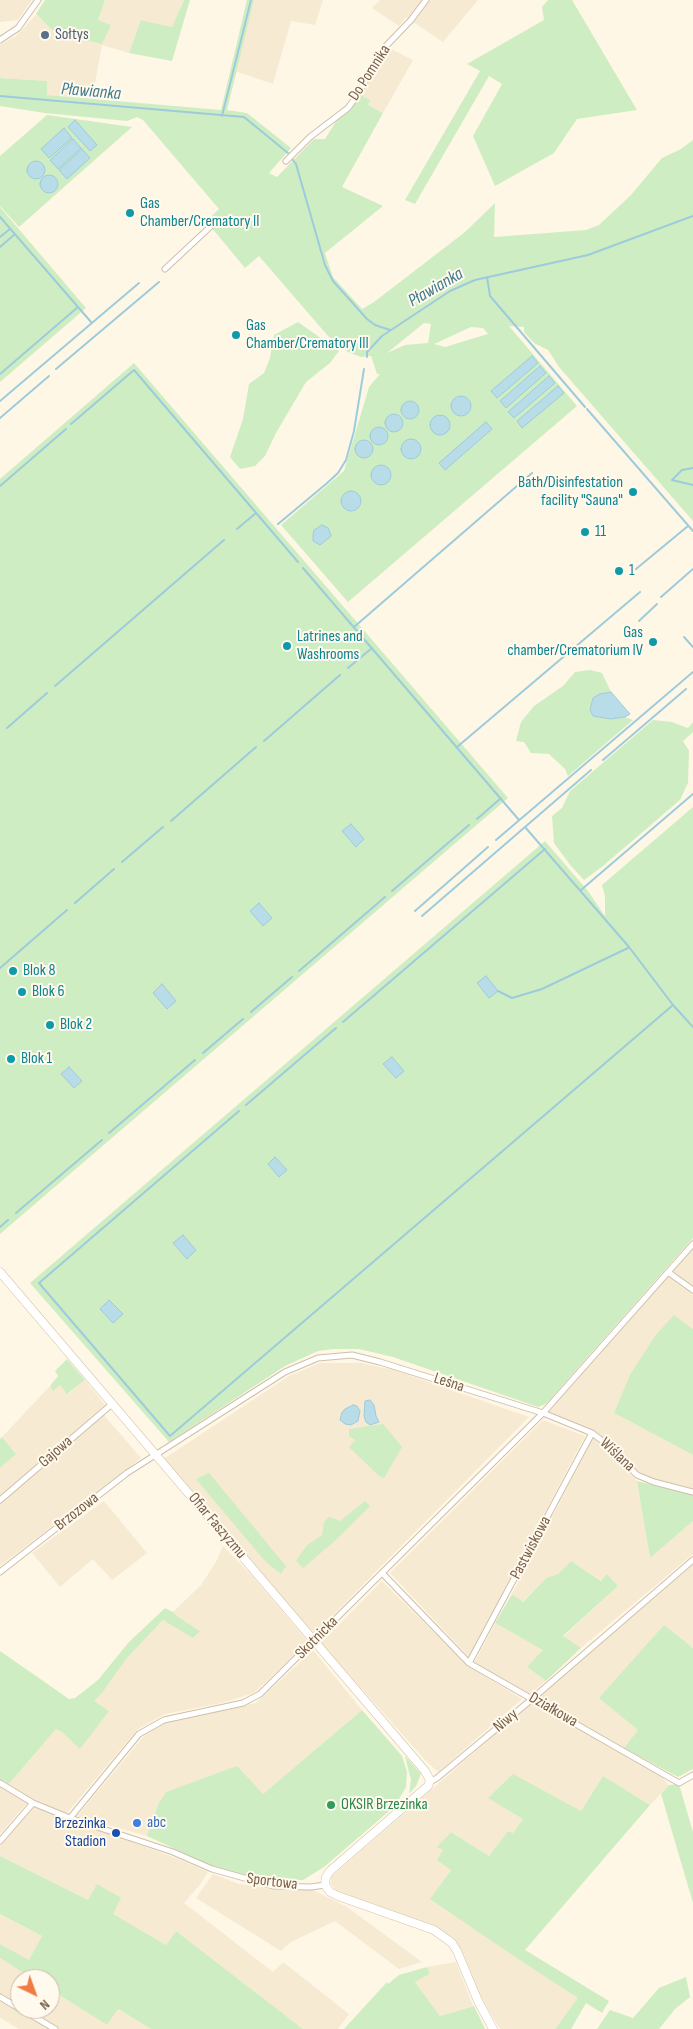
<!DOCTYPE html>
<html>
<head>
<meta charset="utf-8">
<style>
  body { margin:0 }
  #map { position:relative; width:693px; height:2029px; overflow:hidden; background:#fef7e5; font-family:"Sofia Sans Condensed",sans-serif }
  canvas { display:block }
  .north { position:absolute; left:10px; top:1969px; width:50px; height:50px; box-sizing:border-box; background:#fffaed; border:1px solid #c9bcab; border-radius:50%; rotate:138deg; font-size:14px; font-weight:700; line-height:20px; text-align:center; color:#795f48 }
  .north::after { content:''; display:block; margin:auto; width:18px; height:22px; background:#ef7c43; clip-path:polygon(50% 0,100% 100%,50% 72%,0 100%) }
</style>
</head>
<body>
<div id="map">
<canvas width="693" height="2029"></canvas>
<div class="north">N</div>
</div>
<script>
const context = document.querySelector('canvas').getContext('2d');
context.lineJoin = 'round';
function fillPath(path, color) { context.fillStyle = color; context.fill(path, 'evenodd'); }
const poly = rows => new Path2D(rows.map(r => 'M' + r).join(''));
function strokePath(path, color, width, dash) { context.strokeStyle = color; context.lineWidth = width; context.lineCap = dash ? 'butt' : 'round'; context.setLineDash(dash || []); context.stroke(path); }
function label(font, color, halo, rows, align = 'center') {
  context.font = font + ' "Sofia Sans Condensed",sans-serif'; context.lineWidth = 4; context.setLineDash([]); context.textBaseline = 'middle'; context.strokeStyle = halo; context.fillStyle = color; for (const [text, x, y, turn = 0] of rows) {
    context.save(); context.translate(x, y); context.rotate((+turn || 0) * Math.PI / 180); context.textAlign = isNaN(turn) ? turn : align; if (halo) context.strokeText(text, 0, 0); context.fillText(text, 0, 0); context.restore();
  }
}
const residential = poly([
  [0,0,32,0,18,20,0,22],
  [105,0,184,0,172,27,141,20,129,53,102,45,92,99,46,95,47,81,0,78,0,45,16,36,36,15,51,29,111,25,98,20],
  [254,0,323,0,315,25,291,21,273,84,235,71],
  [380,0,478,0,443,42,406,17,399,26,372,8],
  [389,48,413,60,383,113,368,105,370,100,361,95],
  [693,1248,693,1286,671,1272],
  [668,1275,693,1293,693,1329,674,1315,614,1413,693,1455,693,1489,656,1480,636,1470,611,1445,593,1431,547,1412],
  [320,1363,361,1363,394,1370,529,1417,314,1634,162,1460,289,1376],
  [85,1380,105,1405,0,1497,0,1468,16,1454,2,1437,50,1386,53,1390,60,1385,68,1394],
  [103,1414,141,1458,0,1566,0,1503],
  [543,1420,585,1436,469,1657,390,1573],
  [593,1438,637,1481,650,1558,693,1521,693,1554,581,1648,563,1637,618,1586,607,1574,602,1581,571,1561,558,1574,546,1578,522,1602,512,1594],
  [104,1501,147,1553,112,1580,93,1559,60,1587,32,1553],
  [223,1546,252,1576,308,1642,254,1693,222,1703,165,1714,138,1729,67,1813,32,1799,9,1784,56,1729,62,1732,80,1748,94,1701,102,1693,127,1658,164,1619,194,1638,199,1630,177,1616,173,1612,201,1585,216,1562],
  [693,1564,693,1648,692,1646,639,1730,624,1748,537,1698],
  [382,1581,468,1666,522,1699,438,1772,426,1761,321,1643],
  [495,1623,544,1650,527,1667,546,1681,529,1695,474,1663],
  [313,1650,362,1710,263,1794,158,1805,147,1836,77,1816,144,1736,164,1723,256,1703],
  [532,1702,662,1777,669,1785,650,1805,603,1776,581,1811,523,1819,513,1833,508,1831,489,1856,451,1832,438,1847,443,1850,451,1870,431,1899,518,1959,579,1998,555,2029,500,2029,480,1998,464,1956,453,1938,434,1926,337,1891,331,1884,331,1877],
  [0,1786,27,1803,0,1834],
  [34,1807,176,1858,208,1872,199,1886,184,1903,273,1972,283,1962,349,2014,338,2029,303,2029,176,1931,166,1945,112,1914,97,1885,89,1901,0,1856,0,1846],
  [213,1874,239,1884,279,1890,313,1890,347,1907,422,1962,399,1969,335,1921,291,1942,281,1951,196,1898],
  [0,1914,42,1936,29,1961,0,1944],
  [0,1958,33,1979,20,1979,20,2009,50,2009,50,1989,107,2025,117,2009,151,2029,19,2029,0,2018],
  [456,1962,473,2006,440,2016,415,1982,430,1974,427,1967]
]);
const green = poly([
  [45,0,105,0,98,20,111,25,102,44,63,35,51,29,36,14],
  [184,0,190,0,172,61,129,53,141,20,172,27],
  [247,0,254,0,227,110,247,113,291,148,269,173,277,177,314,139,325,139,337,120,350,109,361,95,370,100,368,105,383,113,342,187,383,206,325,253,333,277,362,309,374,302,465,232,495,203,494,237,586,230,599,225,631,195,662,158,681,149,693,140,693,521,559,367,548,350,534,343,524,332,524,327,509,326,577,406,348,602,281,525,344,471,369,387,380,374,377,374,371,356,361,357,348,352,328,336,259,256,245,268,206,221,219,209,143,120,137,117,127,121,45,113,0,106,0,78,47,81,47,95,221,110],
  [424,323,431,324,428,343,405,345,387,353],
  [471,327,483,328,488,334,445,347,434,344],
  [548,0,572,0,637,110,577,119,554,153,495,186,473,136,502,84,489,76,415,204,405,200,480,71,467,64,544,20,542,7],
  [47,115,132,127,19,227,0,206,0,156],
  [0,207,86,308,0,382],
  [298,322,339,351,330,363,306,382,276,433,265,456,255,466,240,469,230,457,243,419,249,384,264,373,270,358,274,335],
  [134,363,508,798,0,1234,0,479],
  [590,670,602,673,611,692,600,694,611,719,625,717,633,720,568,776,565,769,549,754,531,753,524,742,516,741,521,722,534,706,563,686,575,672],
  [653,720,672,722,688,728,693,722,693,732,683,741,689,751,688,783,680,800,603,866,584,880,571,866,554,843,552,816,562,808,570,791],
  [693,807,693,1238,546,1404,538,1407,393,1357,359,1349,333,1349,318,1351,285,1366,169,1442,30,1283,545,841,588,891,605,916,605,896,602,885],
  [674,1315,693,1329,693,1455,614,1413,630,1375,655,1336],
  [67,1359,85,1380,67,1394,60,1385,53,1391,50,1386,58,1376,55,1371],
  [383,1424,402,1447,384,1478,379,1476,349,1447,355,1440,349,1436,349,1429],
  [2,1437,16,1454,0,1468,0,1439],
  [209,1473,286,1566,281,1574,265,1561,196,1479],
  [637,1481,693,1495,693,1521,650,1558],
  [365,1501,370,1506,338,1538,303,1568,296,1561,307,1545,322,1535,324,1522,329,1517,340,1521],
  [571,1561,601,1581,607,1574,618,1586,563,1636,581,1648,546,1681,527,1667,543,1650,495,1623,512,1594,523,1602,546,1578,558,1574],
  [165,1608,173,1612,177,1616,200,1631,193,1638,163,1620,127,1658,102,1693,94,1701,109,1711,80,1749,62,1732,56,1729,9,1784,0,1779,0,1651,69,1699,75,1698,98,1680,128,1643],
  [664,1625,693,1648,693,1769,678,1777,624,1748,638,1730,599,1698],
  [362,1710,402,1756,407,1772,406,1787,395,1806,324,1867,303,1880,256,1879,212,1866,147,1836,158,1805,166,1792,237,1766,263,1794],
  [405,1756,421,1774,416,1786,409,1794,411,1780],
  [513,1774,581,1811,603,1776,650,1805,525,1950,609,2001,602,2013,586,2003,571,2029,555,2029,578,1998,518,1959,430,1899,451,1870,437,1860,443,1850,437,1847,451,1832,489,1856,508,1831,513,1833,523,1819,488,1798],
  [679,1784,693,1832,693,1903,661,1794,669,1785],
  [0,1856,88,1900,97,1884,121,1898,113,1914,166,1945,176,1931,303,2029,151,2029,118,2009,107,2025,50,1989,50,1979,33,1979,0,1958,0,1944,29,1960,42,1936,0,1914],
  [427,1967,430,1974,415,1982,440,2016,474,2006,485,2029,344,2029,387,1982,388,1984,399,1975],
  [686,1977,690,1997,675,2009,659,2029,597,2029,610,2010,633,2018,659,1988]
]);
const water = poly([
  [75,120,97,145,90,151,68,127,75,120],
  [64,128,72,138,49,158,41,149,64,128],
  [73,139,81,148,58,169,50,160,73,139],
  [82,149,90,158,67,179,59,170,82,149],
  '27 170a9 9 0 1 1 18 0a9 9 0 1 1-18 0Z',
  '40 184a9 9 0 1 1 18 0a9 9 0 1 1-18 0Z',
  [532,356,538,363,497,398,491,391,532,356],
  [540,366,546,373,506,408,500,401,540,366],
  [549,376,555,383,514,418,508,412,549,376],
  [558,386,564,393,522,428,517,421,558,386],
  '451 406a10 10 0 1 1 20 0a10 10 0 1 1-20 0Z',
  '401 410a9 9 0 1 1 18 0a9 9 0 1 1-18 0Z',
  '385 423a9 9 0 1 1 18 0a9 9 0 1 1-18 0Z',
  '430 425a10 10 0 1 1 20 0a10 10 0 1 1-20 0Z',
  [486,422,492,429,445,470,439,463,486,422],
  '370 436a9 9 0 1 1 18 0a9 9 0 1 1-18 0Z',
  '401 449a10 10 0 1 1 20 0a10 10 0 1 1-20 0Z',
  '355 449a9 9 0 1 1 18 0a9 9 0 1 1-18 0Z',
  '371 475a10 10 0 1 1 20 0a10 10 0 1 1-20 0Z',
  '341 501a10 10 0 1 1 20 0a10 10 0 1 1-20 0Z',
  [322,525,328,528,331,535,330,537,320,545,313,541,313,535,314,530,322,525],
  [611,692,630,714,625,717,611,719,593,716,590,710,593,698,600,694,611,692],
  [351,824,364,839,356,847,342,831,351,824],
  [259,903,272,918,263,926,250,911,259,903],
  [486,976,498,991,489,998,477,983,486,976],
  [162,984,176,1001,167,1009,153,993,162,984],
  [392,1057,404,1071,396,1078,383,1064,392,1057],
  [69,1067,82,1081,74,1088,61,1074,69,1067],
  [275,1157,287,1170,279,1177,268,1164,275,1157],
  [183,1235,196,1250,187,1259,173,1243,183,1235],
  [109,1300,123,1314,113,1323,100,1309,109,1300],
  [370,1400,374,1405,376,1416,379,1422,370,1425,366,1422,364,1416,365,1401,370,1400],
  [353,1405,357,1406,360,1411,358,1421,351,1425,345,1424,340,1420,342,1412,345,1409,353,1405]
]);
const stream = poly([
  [0,96,244,117,288,153],
  [222,116,251,0],
  [292,159,296,164,325,265,333,281,367,319,375,325,390,330],
  [0,217,78,307,0,374],
  [0,237,10,229],
  [0,247,15,234],
  [487,277,490,296,585,407],
  [78,307,91,322],
  [367,357,367,352,382,336,450,291,475,280,588,255,693,216],
  [56,369,159,282],
  [0,401,139,283],
  [587,409,693,531],
  [0,418,49,376],
  [71,424,134,370,298,562],
  [693,468,682,470,672,480,693,485],
  [0,486,66,429],
  [278,524,326,484,338,473,346,460,354,431,364,369],
  [237,529,256,513],
  [303,568,519,820],
  [636,569,688,526],
  [661,597,693,569],
  [639,621,657,604],
  [354,627,532,473],
  [684,637,693,647],
  [348,668,372,648],
  [55,686,224,540],
  [7,728,47,693],
  [264,741,340,675],
  [457,747,640,592],
  [603,760,686,689],
  [477,819,501,798],
  [171,821,256,747],
  [525,827,629,947,673,1005,693,1027],
  [496,840,693,672],
  [122,862,163,827],
  [581,890,693,794],
  [392,891,469,825],
  [75,903,114,869],
  [415,911,488,847],
  [422,916,591,770],
  [0,968,67,910],
  [299,971,385,897],
  [498,991,512,998,542,989,628,948],
  [251,1012,292,977],
  [343,1022,545,849],
  [203,1053,243,1019],
  [246,1105,336,1028],
  [239,1111,39,1283,170,1436,673,1005],
  [109,1133,195,1060],
  [16,1213,102,1140],
  [0,1227,8,1220]
]);
const street = poly([
  [0,40,18,28,38,0],
  [286,161,310,137,348,108,356,97,385,47,411,20,426,0],
  [165,269,210,227],
  [668,1272,693,1290],
  [0,1500,112,1404],
  [0,1572,127,1473,285,1372,318,1358,352,1355,380,1362,543,1413,693,1244],
  [382,1573,469,1663,679,1783,693,1775],
  [469,1663,592,1433],
  [430,1782,437,1778,532,1699,693,1560],
  [0,1783,33,1803,70,1818,173,1852,212,1869,273,1886,311,1887,325,1885],
  [70,1818,139,1734,164,1720,243,1703,260,1694,543,1413,592,1433,605,1443,637,1475,654,1482,693,1492],
  [0,1841,33,1803],
  [0,1997,20,2009],
  [21,2009,55,2029]
]);
const secondary = poly([
  [0,1272,425,1771,430,1780,428,1786,330,1871,326,1877,325,1885,330,1892,338,1896,434,1930,452,1943,457,1951,478,2001,493,2029]
]);
const markers = [
  [45,35,5,"#5c6f8a"],
  [130,213,5,"#0f9aa8"],
  [236,335,5,"#0f9aa8"],
  [633,492,5,"#0f9aa8"],
  [585,532,5,"#0f9aa8"],
  [619,571,5,"#0f9aa8"],
  [653,642,5,"#0f9aa8"],
  [287,646,5,"#0f9aa8"],
  [13,971,5,"#0f9aa8"],
  [22,992,5,"#0f9aa8"],
  [50,1025,5,"#0f9aa8"],
  [11,1059,5,"#0f9aa8"],
  [331,1805,5,"#2e9e5b"],
  [137,1823,5,"#3f7fe0"],
  [116,1833,5,"#1a4fb4"]
];
const serviceNames = [
  ["Sołtys",55,35]
];
const streetNames = [
  ["Do Pomnika",370,73,-57],
  ["Leśna",449,1383,18],
  ["Gajowa",56,1452,-41],
  ["Wiślana",617,1455,43],
  ["Brzozowa",77,1512,-38],
  ["Ofiar Faszyzmu",217,1526,50],
  ["Pastwiskowa",531,1548,-62],
  ["Skotnicka",317,1638,-45],
  ["Działkowa",553,1710,30],
  ["Niwy",506,1721,-40],
  ["Sportowa",272,1882,7]
];
const cultureNames = [
  ["Gas",140,204],
  ["Chamber/Crematory II",140,222],
  ["Gas",246,326],
  ["Chamber/Crematory III",246,344],
  ["Bath/Disinfestation",623,483,"right"],
  ["facility \"Sauna\"",623,501,"right"],
  ["11",595,532],
  ["1",629,571],
  ["Gas",643,633,"right"],
  ["chamber/Crematorium IV",643,651,"right"],
  ["Latrines and",297,637],
  ["Washrooms",297,655],
  ["Blok 8",23,971],
  ["Blok 6",32,992],
  ["Blok 2",60,1025],
  ["Blok 1",21,1059]
];
const leisureNames = [
  ["OKSIR Brzezinka",341,1805]
];
const shopNames = [
  ["abc",147,1823]
];
const transitNames = [
  ["Brzezinka",106,1824],
  ["Stadion",106,1842]
];
const waterNames = [
  ["Pławianka",91,92,5],
  ["Pławianka",436,288,-30]
];
fillPath(residential, '#f6ead3');
fillPath(green, '#cfedc2');
fillPath(water, '#b8dde9');
strokePath(water, '#9ecbdc', 1);
strokePath(stream, '#9ecbdc', 2);
strokePath(street, '#d0bfaa', 7);
strokePath(secondary, '#d6c2aa', 9);
strokePath(street, '#fff', 5);
strokePath(secondary, '#fff', 8);
for (const [x, y, r, color] of markers) { const dot = new Path2D(); dot.arc(x, y, r, 0, 2 * Math.PI); context.fillStyle = color; context.fill(dot); strokePath(dot, '#fffaed', 2); }
label('16px', '#4e5e75', '#fffaed', serviceNames, 'left');
label('16px', '#795f48', '#fffaed', streetNames);
label('16px', '#0d838f', '#fffaed', cultureNames, 'left');
label('16px', '#27864d', '#fffaed', leisureNames, 'left');
label('16px', '#366cbe', '#fffaed', shopNames, 'left');
label('16px', '#164399', '#fffaed', transitNames, 'right');
label('italic 18px', '#40798e', '#fffaed', waterNames);
</script>
</body>
</html>
